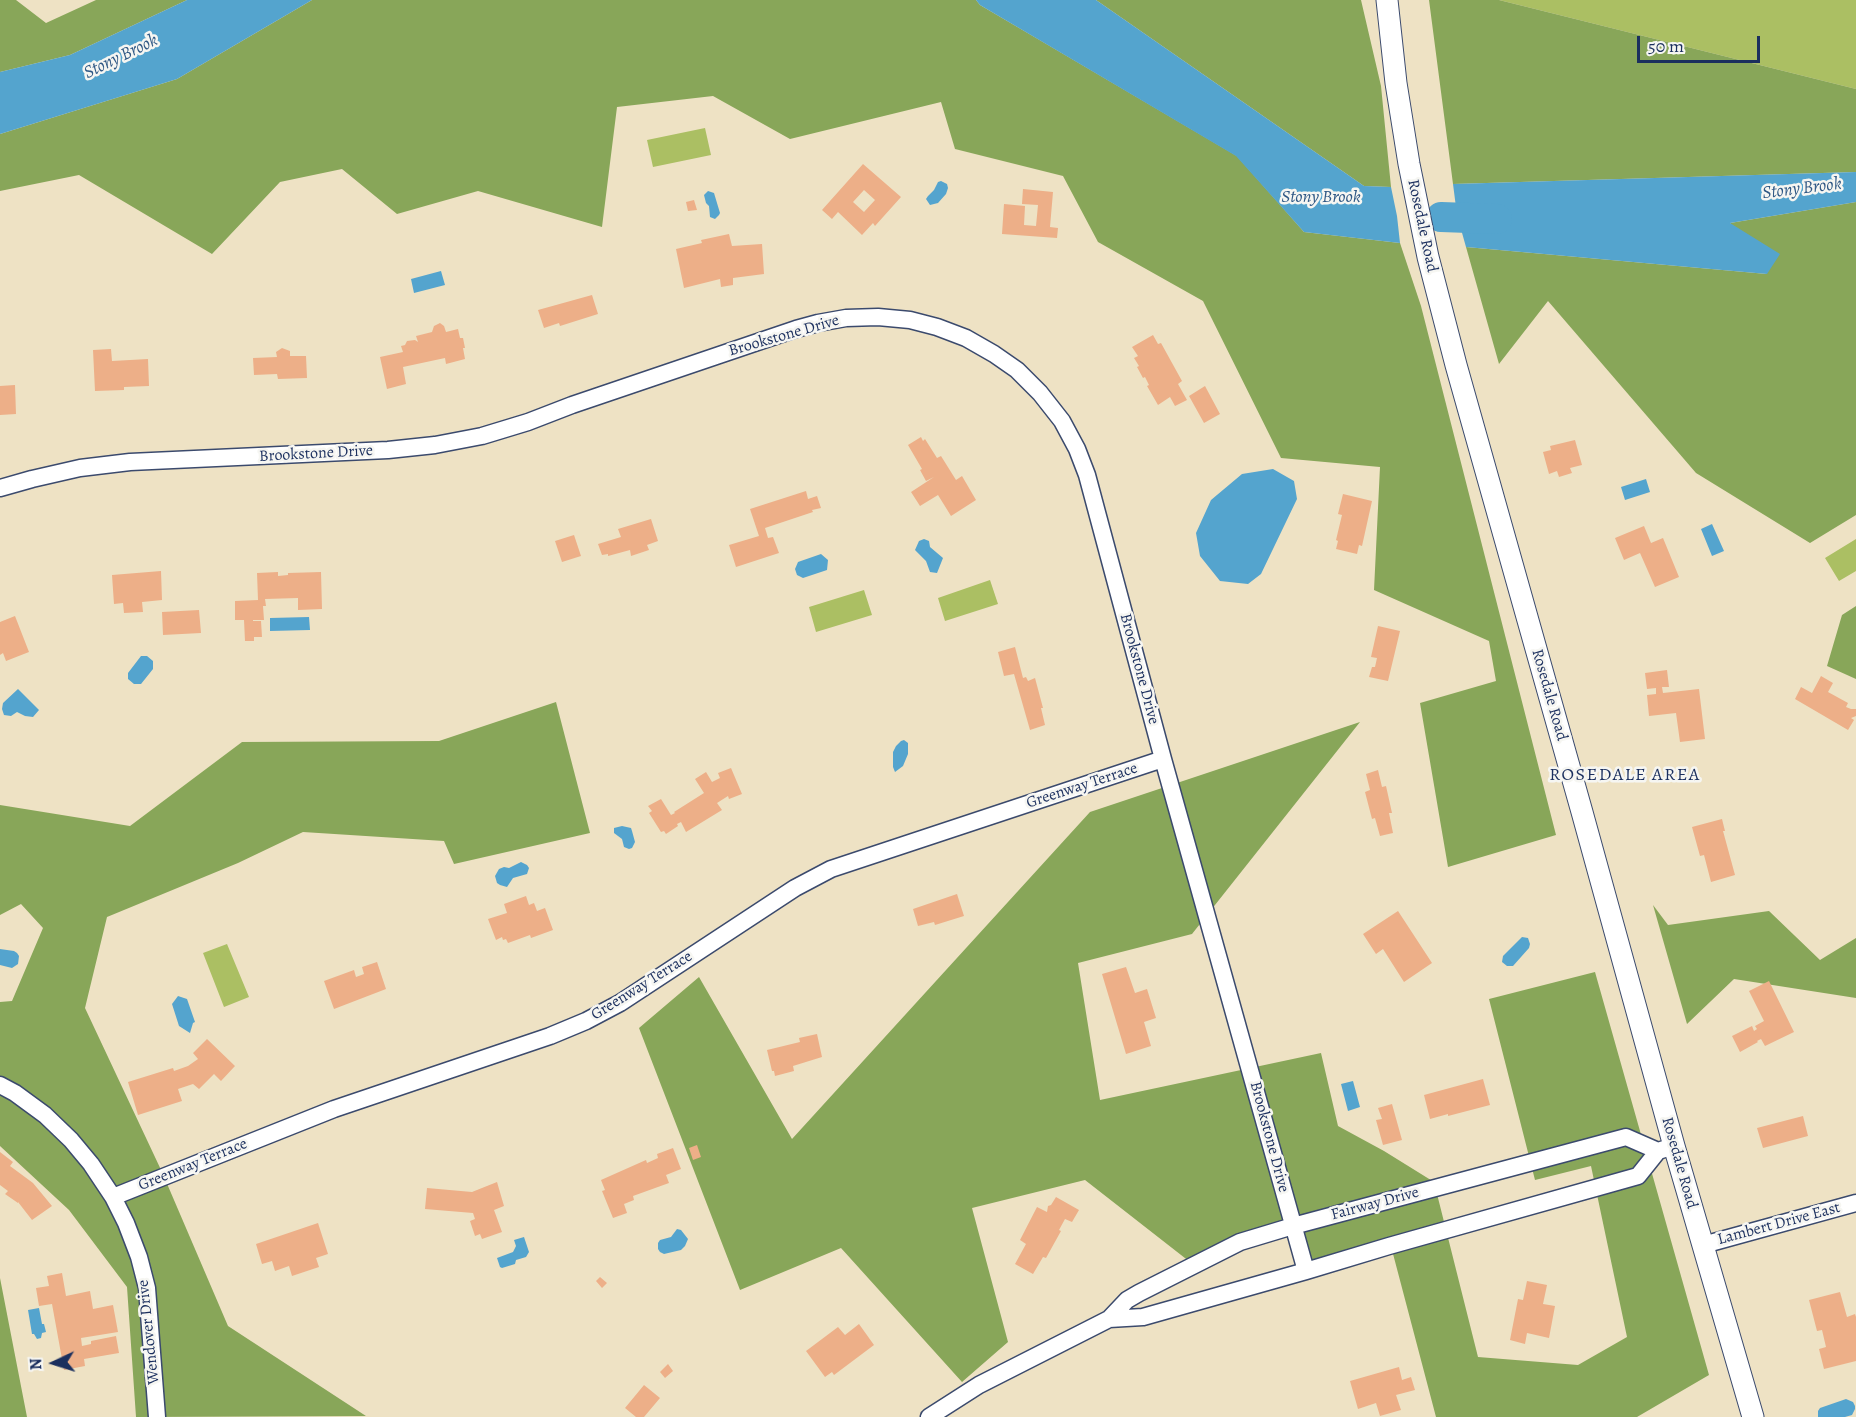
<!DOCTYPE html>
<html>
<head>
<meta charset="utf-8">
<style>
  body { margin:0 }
  #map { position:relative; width:1856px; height:1417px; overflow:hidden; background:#eee2c4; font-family:Alegreya,serif }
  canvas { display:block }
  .north { position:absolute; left:24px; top:1333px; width:60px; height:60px; -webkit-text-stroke:4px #f6f6f2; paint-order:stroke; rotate:266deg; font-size:16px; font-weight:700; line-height:24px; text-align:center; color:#1b2f5e }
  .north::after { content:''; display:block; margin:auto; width:21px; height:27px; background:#1b2f5e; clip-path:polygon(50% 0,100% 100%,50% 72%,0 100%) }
  .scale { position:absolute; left:1637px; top:36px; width:123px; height:27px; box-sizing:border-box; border:3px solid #1b2f5e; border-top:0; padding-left:8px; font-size:18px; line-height:21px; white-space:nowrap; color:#1b2f5e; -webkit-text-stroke:4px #f6f6f2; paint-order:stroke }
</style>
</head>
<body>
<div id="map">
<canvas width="1856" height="1417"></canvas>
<div class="north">N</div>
<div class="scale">50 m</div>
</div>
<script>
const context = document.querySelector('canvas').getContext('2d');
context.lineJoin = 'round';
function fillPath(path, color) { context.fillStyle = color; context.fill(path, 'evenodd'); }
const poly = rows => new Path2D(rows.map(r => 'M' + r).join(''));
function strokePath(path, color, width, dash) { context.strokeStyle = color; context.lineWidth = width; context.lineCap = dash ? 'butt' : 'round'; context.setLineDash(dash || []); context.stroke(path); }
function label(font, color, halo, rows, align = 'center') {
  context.font = font + ' Alegreya,serif'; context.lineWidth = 5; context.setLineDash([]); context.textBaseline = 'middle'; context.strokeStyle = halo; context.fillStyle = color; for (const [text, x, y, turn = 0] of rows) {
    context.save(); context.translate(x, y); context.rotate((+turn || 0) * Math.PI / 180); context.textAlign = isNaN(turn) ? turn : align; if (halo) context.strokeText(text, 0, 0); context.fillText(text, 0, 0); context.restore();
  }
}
const green = poly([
  [1499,0,1856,0,1856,89],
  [705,128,711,155,653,167,647,140],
  [1856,539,1856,571,1839,581,1825,558],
  [990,580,998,604,945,621,938,598],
  [864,590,872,615,816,632,809,607],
  [227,944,249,997,224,1007,203,953]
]);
const forest = poly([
  [0,0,16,0,46,23,96,0,187,0,70,55,0,72],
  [312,0,976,0,980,5,1237,156,1304,232,1400,243,1421,306,1556,835,1448,867,1420,703,1496,681,1489,641,1374,590,1380,467,1281,458,1203,301,1098,242,1063,176,955,149,941,102,790,139,713,96,617,107,602,227,478,191,397,214,342,169,280,182,212,254,79,175,0,191,0,134,177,79],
  [1096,0,1361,0,1381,86,1391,187,1364,186],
  [1429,0,1499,0,1856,89,1856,172,1453,184],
  [1856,202,1856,515,1810,543,1696,473,1548,301,1499,364,1466,247,1767,274,1730,223],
  [1856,606,1856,679,1827,666,1842,615],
  [556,702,590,833,454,864,444,841,303,832,238,863,107,917,85,1008,162,1172,228,1326,366,1416,136,1417,127,1287,69,1210,0,1146,0,1002,12,1001,43,928,21,904,0,915,0,805,130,826,242,742,439,741],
  [1360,722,1192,934,1078,963,1100,1100,1321,1053,1338,1126,1384,1151,1434,1182,1478,1357,1578,1365,1627,1337,1591,1166,1535,1180,1489,999,1595,972,1709,1375,1637,1417,1436,1417,1392,1250,1300,1272,1287,1223,1190,1262,1085,1180,972,1208,1008,1342,962,1382,841,1248,740,1290,639,1028,699,977,792,1139,1090,812],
  [1653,905,1668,925,1769,911,1820,960,1856,938,1856,998,1734,979,1687,1024],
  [0,1278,27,1417,0,1417]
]);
const water = poly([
  [187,0,312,0,177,79,0,134,0,72,70,55],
  [976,0,1096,0,1364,186,1391,187,1397,216,1400,243,1304,232,1236,156,980,5],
  [1856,172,1856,202,1730,223,1780,254,1767,274,1466,247,1457,215,1453,184],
  [941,181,947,184,948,188,946,194,938,203,930,205,926,199,928,196,934,190,938,182],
  [708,191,714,193,720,213,719,215,715,219,710,217,709,206,706,203,704,195],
  [441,271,445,285,414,293,411,279],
  [1273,469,1294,481,1297,499,1261,574,1248,584,1220,581,1200,556,1196,533,1211,500,1242,474],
  [1646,479,1650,492,1625,500,1621,487],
  [1712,524,1724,551,1712,556,1701,529],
  [924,539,929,541,930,547,943,558,937,573,930,572,926,561,915,550,919,541],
  [821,554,828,560,827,570,803,578,797,575,795,569,798,562],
  [309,617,310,630,270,631,270,618],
  [141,656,147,656,153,661,153,669,141,684,134,684,128,679,128,673],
  [18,689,39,710,33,717,25,716,17,712,11,716,4,715,2,709,3,703],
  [904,740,908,743,908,754,903,766,895,772,893,767,893,752,896,746,901,741],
  [622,826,631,828,632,831,635,842,632,848,629,849,624,847,622,839,614,833,614,828],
  [521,862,527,865,529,868,527,874,513,878,507,887,500,885,497,883,495,876,499,869,504,867,509,868],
  [1522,937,1528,938,1530,944,1529,948,1513,966,1507,966,1502,962,1503,956],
  [0,949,14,951,17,953,19,956,18,964,12,968,0,965],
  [178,996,187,999,195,1022,193,1023,190,1033,179,1026,172,1004],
  [1353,1081,1360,1107,1348,1111,1341,1084],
  [677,1229,681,1230,688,1239,685,1246,681,1250,664,1254,660,1252,658,1249,658,1243,660,1240,671,1237],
  [524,1237,529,1252,526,1257,516,1260,515,1264,502,1268,500,1267,497,1258,513,1252,516,1246,514,1240],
  [39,1308,42,1324,44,1324,46,1332,42,1333,41,1338,37,1339,34,1334,32,1334,28,1310],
  [1846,1399,1853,1402,1855,1406,1855,1409,1852,1415,1845,1417,1818,1417,1818,1411,1820,1408]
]);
const river = poly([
  [1441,217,1497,219]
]);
const building = poly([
  [863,164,901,197,875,226,873,223,862,235,838,212,832,219,822,210],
  [864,190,875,200,864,212,853,202],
  [1023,189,1053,192,1050,227,1058,228,1057,238,1002,234,1004,204,1025,206,1024,225,1036,226,1038,205,1022,204],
  [694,200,697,210,688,211,686,202],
  [729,234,732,246,762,244,764,274,733,278,733,285,721,287,720,279,684,288,676,249,702,243,701,240],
  [592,295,598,314,560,326,559,323,544,328,538,310],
  [440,323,444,326,446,332,458,329,460,338,463,338,465,348,463,348,465,359,446,364,445,358,403,367,406,384,387,389,380,357,403,352,401,346,405,345,407,341,415,340,418,342,416,336,432,332,434,326],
  [1153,335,1158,344,1161,343,1182,381,1178,384,1187,400,1175,406,1170,397,1158,405,1147,386,1149,385,1145,377,1143,378,1137,367,1139,366,1134,358,1138,356,1132,347],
  [282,348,290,351,290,356,306,356,307,378,278,379,277,374,254,375,253,358,277,357,276,352],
  [111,349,112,361,148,359,149,386,124,387,124,390,95,391,93,350],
  [15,385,16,414,0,415,0,386],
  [1205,386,1220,414,1204,423,1189,396],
  [921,437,923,441,925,439,937,458,941,456,956,480,962,476,976,500,951,516,938,495,920,506,911,492,934,477,926,481,920,470,922,469,908,445],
  [1575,440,1582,465,1570,468,1572,473,1559,477,1557,471,1549,474,1543,452,1551,450,1550,446],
  [806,491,808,499,817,496,821,508,812,510,813,512,765,528,768,538,773,537,779,553,736,567,729,545,759,536,750,509],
  [1343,494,1372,501,1362,546,1359,545,1357,554,1336,549,1338,541,1336,540,1342,515,1338,514],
  [651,519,658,541,647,545,649,550,631,556,630,550,608,556,608,554,602,555,598,544,621,537,618,529],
  [1644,526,1651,543,1663,538,1679,577,1655,587,1640,553,1624,560,1615,538],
  [574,535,581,556,562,562,555,541],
  [161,571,162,600,142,602,143,612,124,613,123,603,114,604,112,575],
  [278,572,278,576,288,575,288,573,321,572,322,609,298,610,298,598,265,599,266,606,263,606,264,620,253,620,253,621,261,621,262,637,254,637,254,641,245,641,244,620,235,620,235,601,258,600,257,573],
  [199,610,201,633,163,635,162,612],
  [15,616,29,652,6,661,3,653,0,655,0,622],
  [1378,626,1400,631,1388,681,1369,677,1372,667,1375,667,1377,658,1371,657],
  [1015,647,1023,678,1026,677,1028,681,1035,678,1043,708,1041,708,1045,725,1030,730,1014,674,1004,676,998,652],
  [1667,670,1669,687,1662,687,1663,693,1699,689,1705,739,1680,742,1676,713,1649,716,1647,695,1656,694,1656,688,1647,689,1645,673],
  [1821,676,1833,683,1828,692,1848,703,1846,707,1851,709,1856,709,1856,716,1851,718,1854,720,1848,730,1795,699,1801,687,1812,693],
  [731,768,742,794,729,799,728,796,717,803,722,810,686,832,681,822,677,824,678,826,666,834,664,831,661,832,649,813,652,811,648,806,661,799,671,815,675,813,674,812,704,793,695,779,706,772,712,782,720,778,718,773],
  [1378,770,1382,787,1386,786,1392,813,1389,813,1393,833,1380,836,1375,818,1372,819,1365,792,1370,790,1366,774],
  [1722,819,1725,831,1723,831,1735,875,1711,882,1704,855,1700,856,1692,827],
  [957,894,964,916,935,925,934,922,918,926,913,909],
  [526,896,529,905,534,903,537,911,545,908,553,930,531,938,530,935,508,943,506,939,503,940,502,937,496,940,488,919,507,913,504,904],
  [1398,911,1432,963,1404,982,1383,949,1376,954,1363,934],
  [377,962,386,989,334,1009,324,981,354,970,356,977,364,974,362,967],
  [1126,967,1135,993,1147,989,1156,1018,1144,1022,1151,1046,1126,1054,1102,974],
  [1769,981,1794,1032,1765,1046,1761,1039,1757,1041,1758,1042,1740,1052,1732,1036,1752,1026,1754,1031,1757,1029,1755,1026,1764,1021,1749,991],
  [817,1034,822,1057,793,1066,794,1071,775,1076,774,1071,772,1071,767,1050,800,1042,799,1038],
  [207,1039,235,1066,221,1081,214,1074,199,1089,193,1084,178,1089,182,1101,138,1115,128,1082,173,1068,174,1071,188,1066,198,1059,193,1053],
  [1483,1079,1490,1105,1448,1116,1448,1114,1430,1119,1424,1095],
  [1392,1104,1402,1140,1383,1145,1376,1120,1382,1119,1378,1108],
  [1803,1116,1808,1136,1763,1148,1757,1128],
  [697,1145,701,1157,693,1160,689,1148],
  [673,1148,681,1169,666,1175,669,1183,633,1196,634,1200,624,1204,627,1213,613,1218,602,1191,605,1190,601,1180,646,1160,647,1163,658,1158,657,1154],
  [0,1152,13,1162,10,1166,33,1183,52,1206,32,1220,18,1202,18,1203,5,1194,8,1191,0,1185],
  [497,1182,504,1206,494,1210,502,1232,482,1239,480,1234,475,1236,470,1221,475,1219,473,1213,425,1209,427,1188,472,1192],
  [1056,1197,1079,1210,1072,1222,1065,1219,1059,1230,1061,1231,1046,1258,1043,1257,1033,1274,1015,1264,1026,1244,1020,1240,1037,1207,1047,1212,1048,1206,1051,1205],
  [318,1223,328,1254,316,1258,319,1267,292,1276,289,1266,275,1271,272,1261,262,1264,256,1244],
  [62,1273,66,1296,90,1291,93,1309,113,1305,118,1332,81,1338,82,1346,91,1344,91,1341,116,1336,119,1353,84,1359,85,1366,64,1370,52,1304,39,1306,36,1288,49,1286,47,1276],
  [600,1277,607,1283,602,1288,596,1281],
  [1527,1281,1547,1285,1543,1304,1555,1306,1549,1338,1527,1333,1525,1344,1510,1340,1518,1299,1523,1300],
  [1840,1292,1847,1317,1855,1314,1856,1317,1856,1361,1824,1369,1819,1349,1826,1347,1822,1330,1817,1331,1809,1300],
  [859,1324,874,1345,834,1375,832,1372,825,1377,806,1351,838,1327,845,1335],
  [668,1364,673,1371,665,1378,660,1372],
  [1399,1367,1402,1380,1411,1377,1415,1390,1396,1395,1401,1410,1380,1416,1376,1403,1358,1409,1350,1381],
  [644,1385,660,1398,644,1417,636,1417,625,1408]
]);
const minor = poly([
  [0,488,32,479,80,468,130,462,388,450,435,445,482,436,528,422,572,405,796,329,818,323,846,318,878,317,910,320,937,327,966,338,994,354,1017,370,1040,393,1062,421,1077,449,1087,475,1163,759,1306,1271],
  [0,1085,15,1093,45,1115,71,1140,91,1164,113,1197,126,1223,139,1257,147,1288,157,1417],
  [113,1197,334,1109,550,1036,586,1021,620,1003,795,888,831,869,1163,759],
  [1703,1245,1856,1203],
  [1109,1319,1143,1317,1306,1271,1389,1246,1638,1176,1658,1151],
  [929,1417,979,1385,1109,1319,1127,1300,1139,1293,1240,1242,1293,1226,1626,1137,1658,1151,1674,1146]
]);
const tertiary = poly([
  [1387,0,1396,83,1409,164,1428,257,1456,365,1582,812,1674,1146,1753,1417]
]);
const streetNames = [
  ["Rosedale Road",1422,226,78],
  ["Brookstone Drive",784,336,-16],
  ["Brookstone Drive",316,454,-3],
  ["Brookstone Drive",1139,669,75],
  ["Rosedale Road",1549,695,74],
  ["Greenway Terrace",1082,786,-18],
  ["Greenway Terrace",642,986,-32],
  ["Brookstone Drive",1269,1137,75],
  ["Rosedale Road",1679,1163,74],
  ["Greenway Terrace",193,1165,-22],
  ["Fairway Drive",1375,1204,-15],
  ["Lambert Drive East",1779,1224,-15],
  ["Wendover Drive",149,1332,-96]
];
const waterNames = [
  ["Stony Brook",121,57,-26],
  ["Stony Brook",1802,189,-7],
  ["Stony Brook",1321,198]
];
const neighbourhoodNames = [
  ["ROSEDALE AREA",1625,776]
];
fillPath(green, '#abbf63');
fillPath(forest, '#88a659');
fillPath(water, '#54a4ce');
strokePath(river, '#54a4ce', 30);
fillPath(building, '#edaf88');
strokePath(minor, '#3b4a6d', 19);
strokePath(tertiary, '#3b4a6d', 23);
strokePath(minor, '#fff', 16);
strokePath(tertiary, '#fff', 21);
label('16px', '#1b2f5e', '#f6f6f2', streetNames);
label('italic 18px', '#2f5885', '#f6f6f2', waterNames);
context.letterSpacing = '1.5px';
label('18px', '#1b2f5e', '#f6f6f2', neighbourhoodNames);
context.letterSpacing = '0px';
</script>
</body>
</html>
